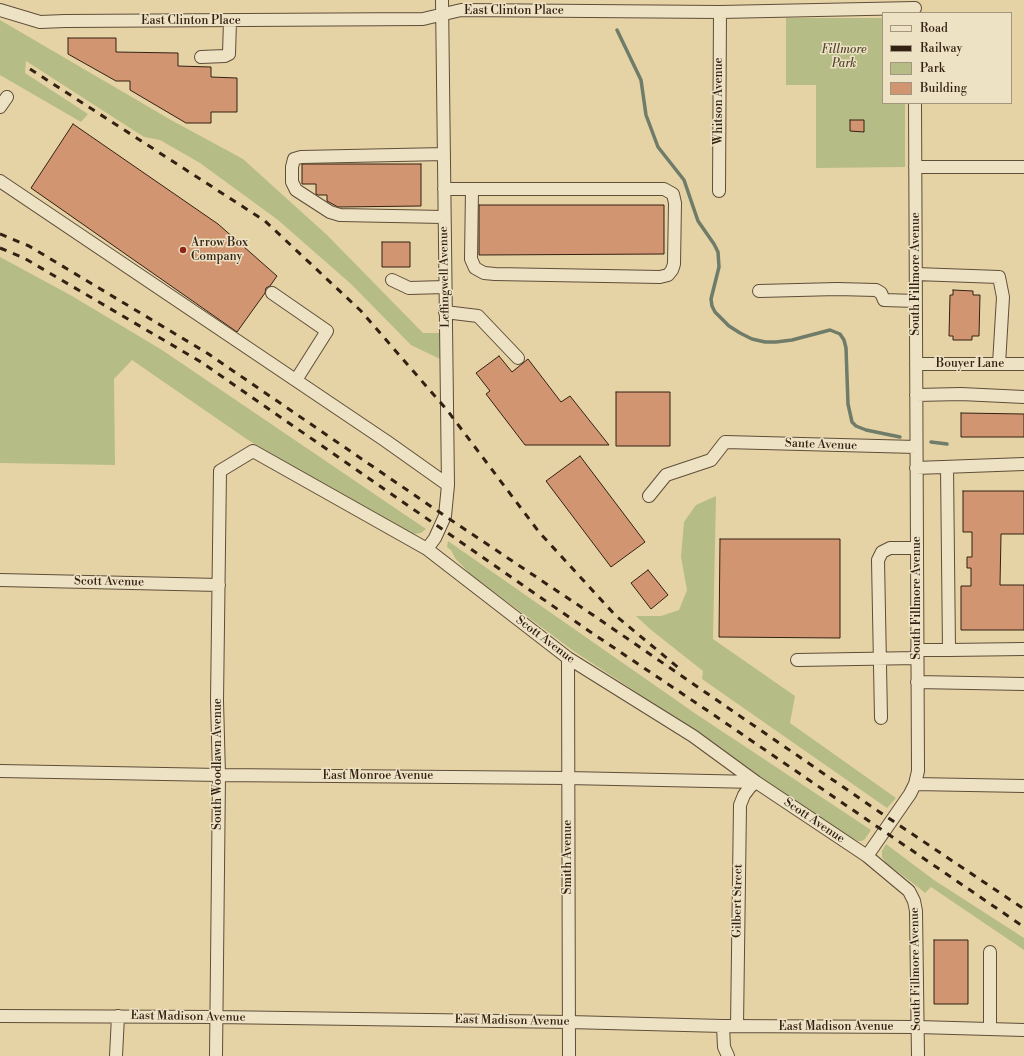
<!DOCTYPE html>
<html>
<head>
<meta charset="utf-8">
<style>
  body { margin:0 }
  #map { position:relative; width:1024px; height:1056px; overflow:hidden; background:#e5d3a6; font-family:"Libre Bodoni",serif }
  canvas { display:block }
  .legend { position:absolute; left:882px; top:12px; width:130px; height:92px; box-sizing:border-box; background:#eee2c5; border:1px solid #a3957e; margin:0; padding:5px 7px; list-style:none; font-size:12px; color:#322113 }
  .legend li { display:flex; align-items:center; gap:8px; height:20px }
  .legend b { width:20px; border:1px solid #a3957e }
</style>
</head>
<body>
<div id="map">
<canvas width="1024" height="1056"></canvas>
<ul class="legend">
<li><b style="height:5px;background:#eee2c5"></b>Road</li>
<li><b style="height:5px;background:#322113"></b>Railway</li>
<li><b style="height:11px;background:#b6bc86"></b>Park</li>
<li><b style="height:11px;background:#d29571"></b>Building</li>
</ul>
</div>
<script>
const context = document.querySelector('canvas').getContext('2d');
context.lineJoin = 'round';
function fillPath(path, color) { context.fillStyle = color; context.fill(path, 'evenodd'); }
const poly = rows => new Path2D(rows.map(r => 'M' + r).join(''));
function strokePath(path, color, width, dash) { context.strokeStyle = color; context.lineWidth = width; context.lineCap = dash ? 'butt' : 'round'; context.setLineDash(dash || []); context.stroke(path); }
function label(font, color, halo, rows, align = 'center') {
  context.font = font + ' "Libre Bodoni",serif'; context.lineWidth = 3; context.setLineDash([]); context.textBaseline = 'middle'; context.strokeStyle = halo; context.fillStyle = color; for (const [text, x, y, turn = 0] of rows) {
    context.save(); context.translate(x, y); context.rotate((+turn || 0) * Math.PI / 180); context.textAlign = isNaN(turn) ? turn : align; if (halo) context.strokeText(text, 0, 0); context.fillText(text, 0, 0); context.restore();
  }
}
const green = poly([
  [786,18,883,18,883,103,905,103,905,167,816,168,816,85,786,85],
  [0,20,171,120,243,159,327,235,423,333,440,333,440,359,411,345,351,284,278,220,200,163,160,140,144,137,26,61,25,73,88,114,81,122,0,75],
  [0,257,72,296,162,350,426,529,421,533,413,534,324,485,248,440,132,360,114,379,115,465,0,463],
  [716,496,713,639,795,696,790,723,896,798,887,808,702,679,703,671,650,629,636,616,661,616,679,610,687,590,681,557,684,522,696,505],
  [448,541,696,714,871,830,865,839,862,841,858,841,847,836,766,782,711,741,575,652,470,574,455,558,451,550,447,547],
  [886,844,934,880,1024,938,1024,950,931,887,925,893,918,887,886,863,882,857,882,851]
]);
const stream = poly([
  [617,30,641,80,646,115,658,147,684,180,698,221,714,244,718,252,719,267,711,299,712,306,715,312,729,326,740,333,752,339,765,342,776,342,792,340,830,330,840,334,844,340,846,348,848,404,852,422,856,426,866,430,900,437],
  [931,442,947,444]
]);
const building = poly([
  [68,38,116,38,116,52,178,53,178,66,211,67,211,77,237,78,237,112,211,112,211,123,186,123,130,90,130,81,116,81,68,54,68,38],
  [850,120,864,120,864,132,850,131,850,120],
  [73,124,218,224,277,276,270,286,266,288,265,293,237,332,31,188,73,124],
  [421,164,421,206,338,207,327,201,327,195,318,195,316,194,316,184,302,184,302,164,421,164],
  [479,205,664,205,664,254,479,255,479,205],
  [382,242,410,242,410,267,382,267,382,242],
  [953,290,973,291,973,295,980,295,979,336,972,336,972,340,953,340,953,336,949,336,950,295,953,295,953,290],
  [499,356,512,372,528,359,561,402,570,396,609,445,525,445,486,394,490,391,476,373,499,356],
  [616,392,670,392,670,446,616,446,616,392],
  [961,413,1024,414,1024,437,961,437,961,413],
  [580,456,645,542,611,567,546,481,580,456],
  [963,491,1024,491,1024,534,1001,534,1000,585,1024,585,1024,630,961,630,961,586,971,586,971,568,967,568,967,557,972,557,972,532,963,532,963,491],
  [720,539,840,539,840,638,719,637,720,539],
  [648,570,668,595,651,609,631,583,648,570],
  [934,940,968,940,968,1004,934,1004,934,940]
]);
const minor = poly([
  [0,10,40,22,65,21,423,19,461,10,720,12,915,8],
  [201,57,225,56,229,54,230,21],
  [0,107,7,97],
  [444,154,301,157,294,159,292,167,292,182,296,190,330,212,340,215,444,217],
  [915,167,1024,167],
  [0,181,386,441,448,485],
  [444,189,664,189,673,194,675,203,674,264,672,270,668,275,660,277,495,274,484,273,475,268,471,259,472,189],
  [719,191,720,12],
  [916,274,999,277,1003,297,999,364],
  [392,280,409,288,445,287],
  [759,291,837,289,876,290,881,293,884,300,916,301],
  [272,293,327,331,296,380],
  [445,312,478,316,518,358],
  [916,364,1024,364],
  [916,395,961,394,1024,397],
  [916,468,1024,464],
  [649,496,666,475,711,460,725,442,916,447],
  [427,549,435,538,445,516,448,485,442,0],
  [0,580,219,585],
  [917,650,949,650,947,467],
  [949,650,1024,649],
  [568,658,569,1056],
  [797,660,917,658],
  [917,682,1024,684],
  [881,718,878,560,882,552,890,548,917,548],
  [0,771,219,775,568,778,756,782],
  [915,784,1024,786],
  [867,856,910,794,915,784,918,771,915,103],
  [990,952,990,1029],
  [0,1016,216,1017,569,1022,723,1026,918,1027,1024,1030],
  [723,1026,724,1047,728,1056],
  [737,1026,740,805,744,795,750,787,756,782],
  [116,1056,118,1016],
  [216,1056,219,775,217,701,220,471,253,451,427,549,568,658,693,736,756,782,867,856,909,891,914,901,916,911,918,1056]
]);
const rail = poly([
  [30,69,265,221,361,311,447,410,539,532,616,616,680,669],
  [0,234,29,246,207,353,445,516,593,615,881,813,1024,909],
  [0,248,24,258,201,362,589,631,711,713,1024,927]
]);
const markers = [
  [183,250,4,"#8f2418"]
];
const streetNames = [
  ["East Clinton Place",514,11],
  ["East Clinton Place",191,21],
  ["Whitson Avenue",719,101,-90],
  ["South Fillmore Avenue",916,274,-90],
  ["Leffingwell Avenue",445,277,-91],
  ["Bouyer Lane",970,364],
  ["Sante Avenue",821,445,2],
  ["Scott Avenue",109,582,1],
  ["South Fillmore Avenue",917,598,-90],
  ["Scott Avenue",545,640,37],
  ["South Woodlawn Avenue",218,764,-90],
  ["East Monroe Avenue",378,776],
  ["Scott Avenue",814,821,34],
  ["Smith Avenue",568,857,-90],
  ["Gilbert Street",738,901,-89],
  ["South Fillmore Avenue",916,969,-91],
  ["East Madison Avenue",188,1017,1],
  ["East Madison Avenue",512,1021,1],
  ["East Madison Avenue",836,1027]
];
const parkNames = [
  ["Fillmore",844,50],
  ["Park",844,64]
];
const poiNames = [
  ["Arrow Box",191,243],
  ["Company",191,257]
];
fillPath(green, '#b6bc86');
strokePath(stream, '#6f7c69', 3.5);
fillPath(building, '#d29571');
strokePath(building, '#322113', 1);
strokePath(minor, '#5f4e38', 14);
strokePath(minor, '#eee2c5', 12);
strokePath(rail, '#322113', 3, [7, 7]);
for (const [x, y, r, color] of markers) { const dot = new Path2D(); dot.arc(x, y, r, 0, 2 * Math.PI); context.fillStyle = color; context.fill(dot); strokePath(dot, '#eee2c5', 1.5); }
label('12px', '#322113', '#eee2c5', streetNames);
label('italic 12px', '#534830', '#eee2c5', parkNames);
label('12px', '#322113', '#eee2c5', poiNames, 'left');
</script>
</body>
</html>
